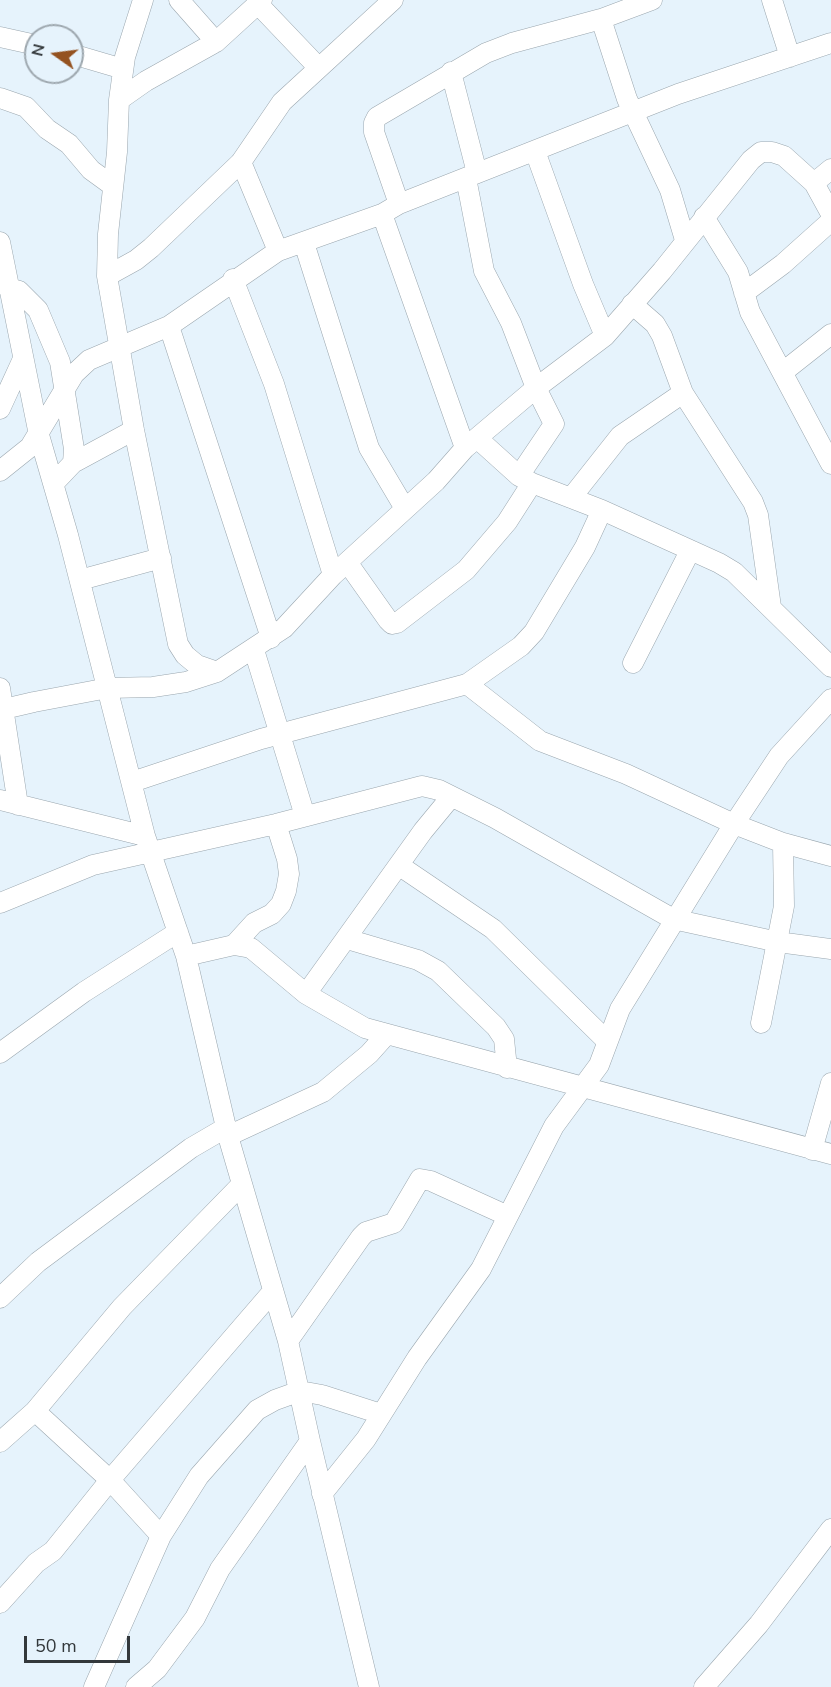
<!DOCTYPE html>
<html>
<head>
<meta charset="utf-8">
<style>
  body { margin:0 }
  #map { position:relative; width:831px; height:1687px; overflow:hidden; background:#e6f3fc; font-family:"Nunito Sans",sans-serif }
  canvas { display:block }
  .north { position:absolute; left:24px; top:24px; width:60px; height:60px; box-sizing:border-box; background:#e6f3fc; border:2px solid #9ea8af; border-radius:50%; rotate:284deg; font-size:16px; font-weight:700; line-height:24px; text-align:center; color:#33383b }
  .north::after { content:''; display:block; margin:auto; width:21px; height:27px; background:#945220; clip-path:polygon(50% 0,100% 100%,50% 72%,0 100%) }
  .scale { position:absolute; left:24px; top:1636px; width:106px; height:27px; box-sizing:border-box; border:3px solid #33383b; border-top:0; padding-left:8px; font-size:18px; line-height:21px; white-space:nowrap; color:#33383b; -webkit-text-stroke:4px #e6f3fc; paint-order:stroke }
</style>
</head>
<body>
<div id="map">
<canvas width="831" height="1687"></canvas>
<div class="north">N</div>
<div class="scale">50 m</div>
</div>
<script>
const context = document.querySelector('canvas').getContext('2d');
context.lineJoin = 'round';
const poly = rows => new Path2D(rows.map(r => 'M' + r).join(''));
function strokePath(path, color, width, dash) { context.strokeStyle = color; context.lineWidth = width; context.lineCap = dash ? 'butt' : 'round'; context.setLineDash(dash || []); context.stroke(path); }
const minor = poly([
  [143,0,125,57,119,100,117,152,108,234,107,276,134,430,178,644,185,655,197,665,217,672],
  [179,0,216,42],
  [772,0,790,57],
  [258,4,318,67],
  [601,19,627,99,670,190,685,240],
  [0,37,36,45],
  [72,54,123,69],
  [451,72,477,173],
  [0,98,26,107,47,129,69,144,91,170,113,186],
  [119,100,146,81,216,42,262,0],
  [535,151,583,284,605,336],
  [241,162,278,251],
  [466,178,484,271,511,323,536,388,554,424,519,476],
  [814,183,831,169],
  [399,204,374,132,374,123,377,117,486,53,512,43,601,19,652,0],
  [382,214,465,448],
  [704,217,738,272,750,312,831,464],
  [0,242,39,435,68,535,145,836,186,956,228,1136,288,1341,310,1441,369,1687],
  [304,243,369,448,404,507],
  [107,276,136,260,151,248,241,162,282,102,393,0],
  [233,279,274,384,333,575],
  [8,288,19,291,38,310,60,362,74,449,73,463,54,483],
  [744,293,783,264,831,221],
  [632,304,655,324,662,336,683,393,753,502,758,515,771,607],
  [169,326,271,638],
  [783,372,831,334],
  [0,409,22,361],
  [478,439,519,476,532,483,602,510,719,563,734,572,831,667],
  [73,463,134,430],
  [0,471,30,447,74,374,89,360,169,326,278,251,382,214,399,204,678,94,831,43],
  [571,498,620,436,683,393],
  [347,562,388,620,392,624,397,623,466,570,507,522,532,483],
  [80,580,161,558],
  [254,650,305,816],
  [633,663,690,551],
  [467,684,540,741,626,774,734,824,783,843,831,856],
  [0,688,18,805],
  [0,713,4,709,34,702,108,688,153,687,186,682,217,672,284,628,333,575,436,481,465,448,536,388,605,336,662,271,751,160,761,152,772,152,784,156,814,183,831,214],
  [132,782,261,739,467,684,521,646,534,632,585,547,602,510],
  [0,800,145,836],
  [400,866,493,929,607,1041],
  [0,903,93,865,276,824,422,786,439,790,495,818,673,919,778,942,831,949],
  [347,939,418,960,438,971,496,1027,504,1039,507,1068],
  [234,945,254,923,272,914,281,904,286,891,289,874,287,859,276,824],
  [186,956,234,945,251,948,306,994,365,1028,831,1154],
  [306,994,423,831,451,797],
  [761,1023,784,906,783,843],
  [0,1053,84,992,178,932],
  [228,1136,323,1092,369,1054,386,1035],
  [812,1150,831,1083],
  [0,1298,38,1262,191,1148,227,1127],
  [288,1341,361,1237,366,1232,394,1223,420,1179,431,1181,508,1216],
  [35,1411,110,1480,161,1536],
  [0,1442,35,1411,122,1307,241,1185],
  [322,1494,366,1439,417,1358,481,1269,554,1126,599,1065,620,1009,734,824,779,756,831,699],
  [0,1603,36,1563,53,1551,110,1480,273,1291],
  [94,1687,161,1536,199,1476,257,1410,275,1400,300,1391,322,1395,381,1414],
  [136,1687,157,1669,195,1618,220,1569,310,1441],
  [704,1687,759,1624,831,1529]
]);
strokePath(minor, '#9aa6ae', 21);
strokePath(minor, '#fff', 20);
</script>
</body>
</html>
